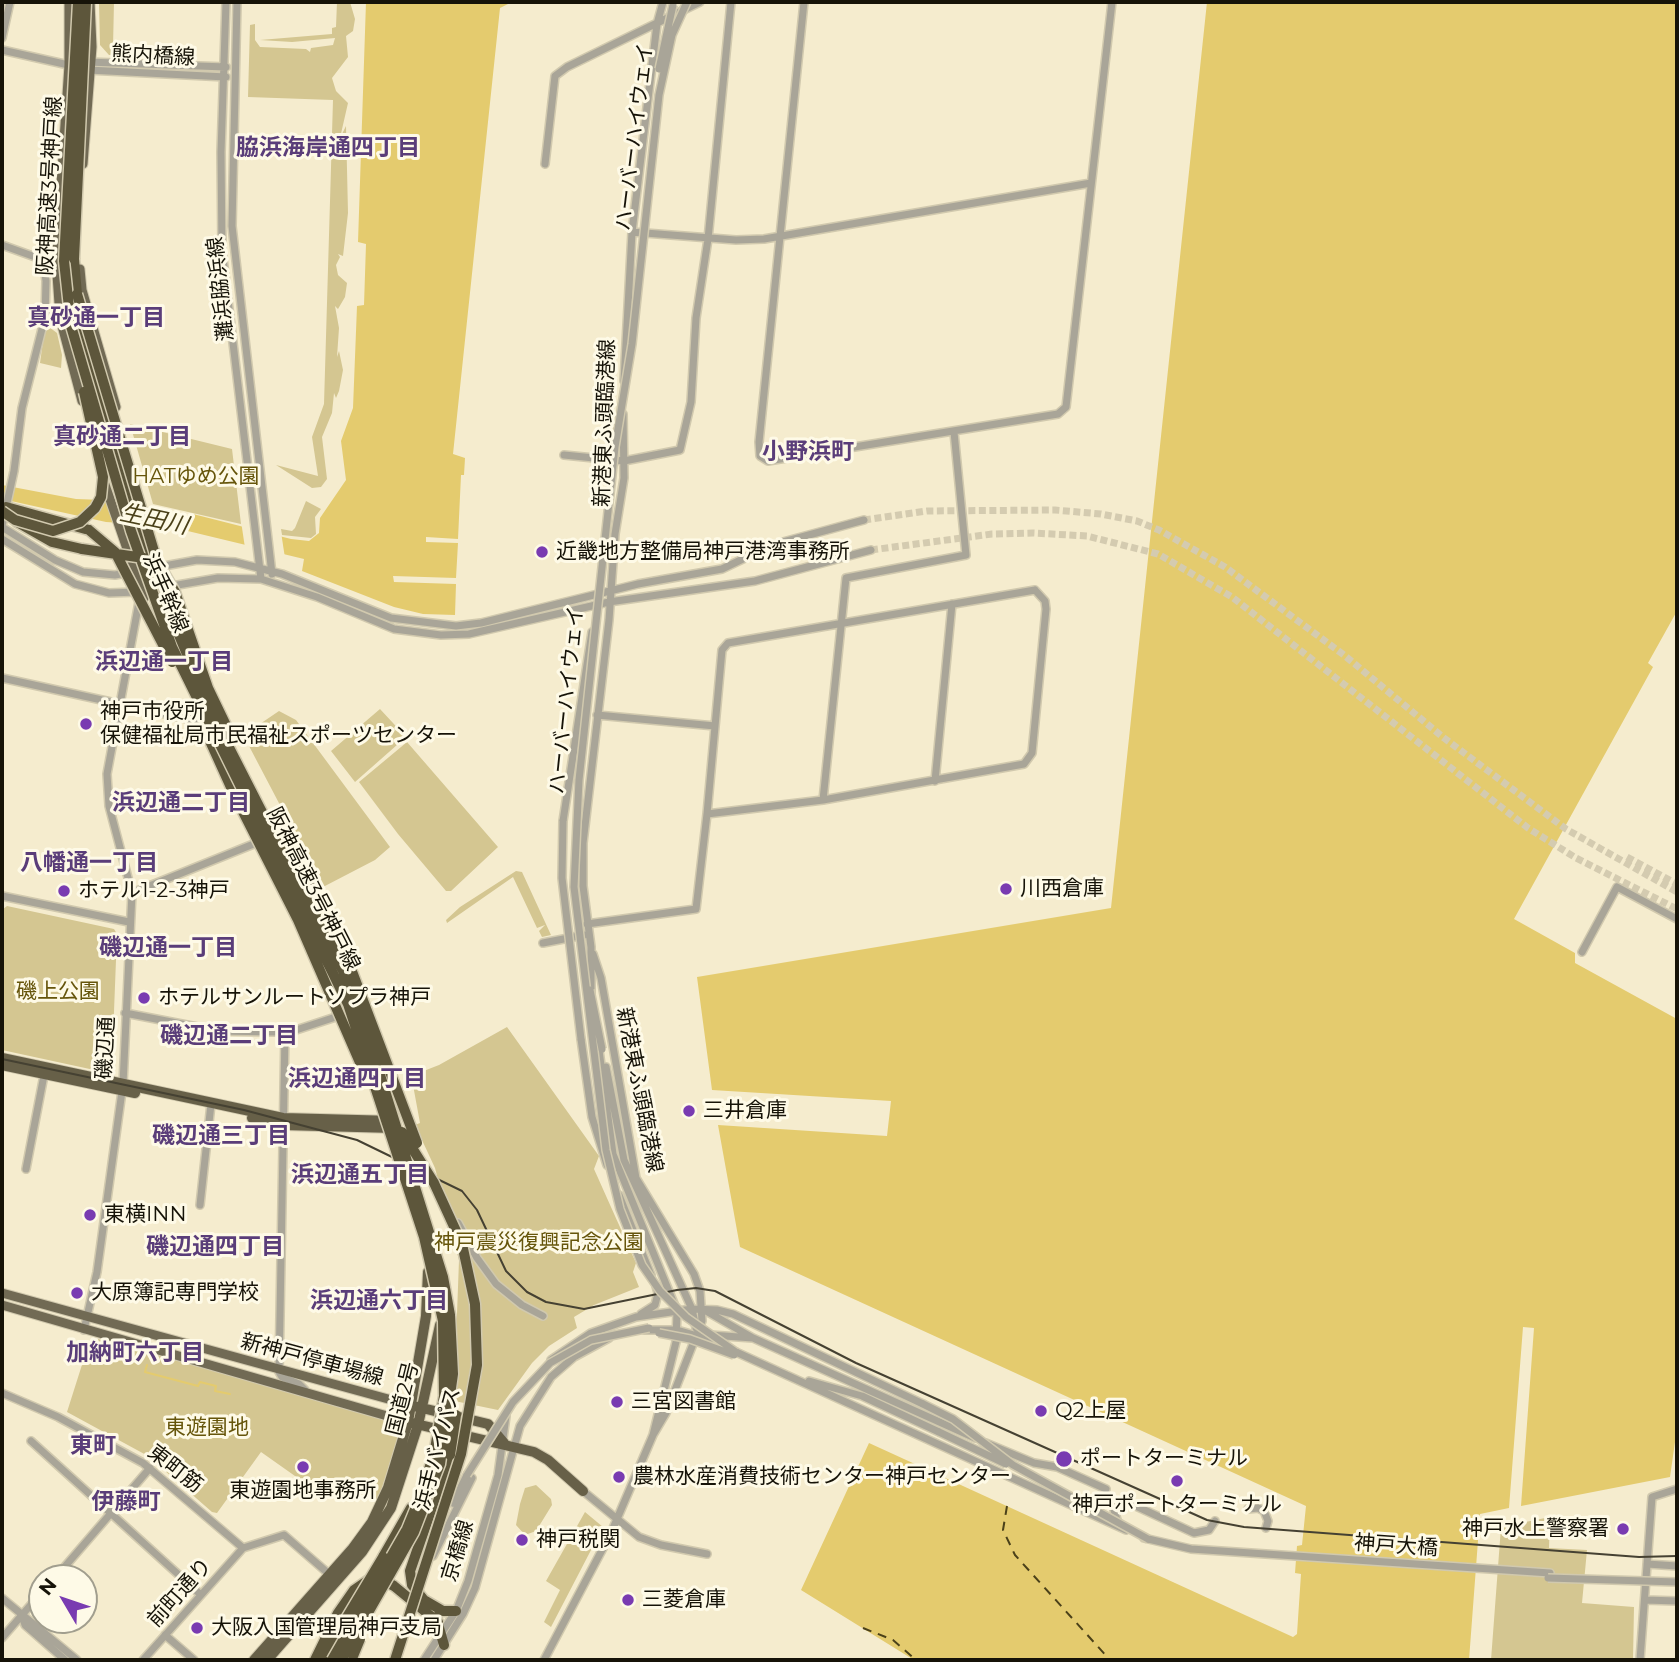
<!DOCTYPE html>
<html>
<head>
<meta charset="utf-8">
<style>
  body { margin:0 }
  #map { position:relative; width:1679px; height:1662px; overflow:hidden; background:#f5ecce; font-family:Montserrat,sans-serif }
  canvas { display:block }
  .frame { position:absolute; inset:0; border:4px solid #161308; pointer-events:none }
  .north { position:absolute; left:28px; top:1564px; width:70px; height:70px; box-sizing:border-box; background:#fefae7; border:2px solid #a19e8e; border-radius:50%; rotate:309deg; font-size:19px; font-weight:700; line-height:28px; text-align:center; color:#161308 }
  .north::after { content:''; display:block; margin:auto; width:24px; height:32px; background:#793bb1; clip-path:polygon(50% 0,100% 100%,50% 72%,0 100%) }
</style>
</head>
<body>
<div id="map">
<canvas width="1679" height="1662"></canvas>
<div class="frame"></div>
<div class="north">N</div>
</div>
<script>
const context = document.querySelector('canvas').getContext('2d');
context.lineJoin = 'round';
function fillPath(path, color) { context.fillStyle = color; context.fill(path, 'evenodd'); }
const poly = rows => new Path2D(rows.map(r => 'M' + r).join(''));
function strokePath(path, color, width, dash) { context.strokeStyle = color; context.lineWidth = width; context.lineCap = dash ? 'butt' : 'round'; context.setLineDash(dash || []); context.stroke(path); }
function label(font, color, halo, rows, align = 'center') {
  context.font = font + ' Montserrat,"Noto Sans JP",sans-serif'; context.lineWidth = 6; context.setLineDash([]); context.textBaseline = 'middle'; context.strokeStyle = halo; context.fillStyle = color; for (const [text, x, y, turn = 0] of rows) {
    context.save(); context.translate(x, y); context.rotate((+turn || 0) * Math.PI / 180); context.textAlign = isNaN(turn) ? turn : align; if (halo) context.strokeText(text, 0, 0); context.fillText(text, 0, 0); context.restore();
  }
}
const green = poly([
  [99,2,114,2,113,47,119,48,119,55,109,55,100,45],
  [337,2,350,2,355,19,353,31,346,36,348,57,332,78,336,91,348,103,340,138,346,126,348,213,343,256,338,254,340,257,336,265,338,275,347,283,345,297,338,309,335,306,339,328,337,357,339,351,343,370,339,391,336,398,334,393,332,413,322,437,327,479,321,487,312,488,276,465,318,476,312,437,324,404,333,100,248,97,250,25,255,24,255,40,260,47,306,49,310,52,311,48,333,45,335,38,292,42,260,40,332,34,332,28,336,27],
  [49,327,57,333,62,355,61,368,40,363,44,334],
  [130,424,232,449,241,524,153,504],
  [306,501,321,509,315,517,316,534,311,538,282,535,281,529,292,531,295,528],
  [380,709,406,737,355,782,331,751],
  [279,711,296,720,390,847,375,860,323,887,249,746,251,730],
  [407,742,498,847,451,891,446,891,398,834,359,782],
  [516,871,522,872,551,935,542,937,539,931,545,925,537,928,513,877,447,923,446,920,460,907],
  [7,906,114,929,117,934,112,1063,99,1071,2,1050,2,910],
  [507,1027,599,1156,594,1169,636,1263,633,1272,639,1287,594,1305,574,1317,577,1328,549,1346,532,1363,498,1410,440,1398,457,1314,459,1260,435,1168,415,1125,420,1123,413,1085,416,1074,439,1065],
  [98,1339,393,1420,400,1431,378,1500,360,1495,352,1499,312,1488,261,1452,217,1513,212,1512,148,1456,67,1412,87,1349,95,1351],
  [536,1485,551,1499,552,1505,536,1531,525,1535,516,1525,520,1504,525,1488],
  [585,1512,603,1527,551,1627,544,1622,560,1590,546,1581],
  [1550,1517,1549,1548,1587,1550,1582,1603,1634,1607,1633,1660,1491,1660,1501,1527]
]);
const water = poly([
  [366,2,512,2,500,8,453,454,465,458,464,475,461,475,458,539,426,537,426,542,458,543,456,578,393,576,394,582,456,584,455,615,423,614,394,607,302,571,304,559,167,526,106,522,2,499,2,485,76,499,104,500,180,517,193,514,291,539,309,541,319,533,320,518,346,480,341,441,353,408,357,306,364,305,366,244,358,242],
  [1207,2,1677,2,1677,611,1648,663,1653,667,1514,919,1575,953,1575,963,1677,1019,1677,1428,1670,1477,1521,1506,1534,1328,1523,1327,1509,1508,1480,1514,1469,1660,914,1660,801,1590,869,1443,1293,1637,1297,1634,1301,1574,1295,1573,1297,1546,1302,1545,1306,1506,740,1247,718,1125,887,1136,891,1101,712,1090,697,977,1111,908]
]);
const pier = poly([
  [241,521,281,532,285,558,245,548]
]);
const stream = poly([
  [147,1365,145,1372,198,1386,200,1382,216,1386,215,1391,230,1394]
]);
const ferry = poly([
  [1007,1506,1003,1530,1015,1555,1110,1660],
  [863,1628,893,1640,916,1660]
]);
const tertiaryTunnel = poly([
  [864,520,927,511,1055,510,1101,514,1137,521,1159,530,1225,567,1344,655,1444,738,1566,829,1677,892],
  [871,550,992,534,1033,533,1087,536,1158,554,1232,597,1528,828,1576,858,1677,909],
  [1627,857,1677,884]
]);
const tertiary = poly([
  [226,2,221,152,222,250,261,579],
  [237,2,232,226,272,574],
  [804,2,759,442,760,456,768,461,1058,414,1066,407,1112,2],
  [2,38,10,2],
  [2,50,73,66],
  [87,62,226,67],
  [88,70,226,77],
  [545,164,555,76,567,67,700,2],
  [632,232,736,240,764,239,1091,183],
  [2,245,38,258,44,267,46,281,45,317,60,318],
  [624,381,632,232,657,24,663,2],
  [564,455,624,461,680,450,691,402,696,318,708,239,731,2],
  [2,526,14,471,22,408,45,317],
  [2,527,55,560,83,572,115,575,197,560,235,562,282,574,391,618,456,626,481,623,638,584,722,569,772,545,864,520],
  [2,539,75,584,109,593,138,592],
  [149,590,218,578,261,579,317,597,394,629,441,635,469,634,609,602,755,581,871,550],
  [1035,590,1045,601,1046,609,1032,753,1024,764,823,800,707,814,722,650,728,643,1035,590],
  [2,678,188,719,203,719],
  [597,715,715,726],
  [935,781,952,604],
  [823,800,846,578,966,555,954,432],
  [563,821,592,632],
  [132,893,261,841],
  [2,896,129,922],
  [587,924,696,909,707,814],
  [543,943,584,935],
  [1582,952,1617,887,1677,919],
  [591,993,591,947,583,886,583,843,609,620,615,534,624,478,623,414],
  [125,1013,218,1031,276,1032,293,1031,354,1011],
  [285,1032,279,1372,282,1377,299,1384,305,1390],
  [581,1039,592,1117,607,1165],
  [598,1043,613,1154,677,1311,676,1342,653,1435],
  [606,1067,624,1160,692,1309,696,1328],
  [26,1169,45,1070],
  [619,1195,651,1275],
  [200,1205,211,1104],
  [458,1223,477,1258,496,1284,522,1305,543,1316],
  [706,1311,753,1338,710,1335],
  [641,1314,655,1305,658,1293,656,1286],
  [84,1330,97,1272,123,1084,132,893,109,806,107,774,139,602],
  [644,1330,677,1330,718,1342],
  [753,1338,975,1438],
  [736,1352,1126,1530],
  [551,1360,591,1333,636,1317,692,1309,717,1310,733,1314,923,1404],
  [809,1381,862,1396,939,1432],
  [2,1393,58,1417,143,1463,243,1548],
  [31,1441,201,1595],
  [986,1443,1034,1463,1057,1467,1106,1489],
  [583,1491,639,1537,661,1545,707,1554],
  [453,1503,467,1475],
  [1248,1509,1258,1508,1264,1511,1268,1521,1266,1528],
  [1118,1523,1114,1510,1125,1501,1194,1533,1209,1530,1215,1521],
  [1144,1538,1191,1549,1550,1573],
  [243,1548,284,1535,329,1574],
  [433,1556,472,1478],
  [1647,1564,1677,1566],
  [55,1578,150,1468],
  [2,1598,77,1660],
  [1645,1600,1677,1601],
  [22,1616,25,1625,65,1660],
  [165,1635,194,1660],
  [2,1638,42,1592],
  [143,1660,243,1548],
  [424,1660,456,1611,468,1581,498,1475,506,1416],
  [434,1660,463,1614,475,1588,520,1426,551,1377,574,1357,609,1338],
  [544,1660,611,1533,653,1435,666,1413,702,1321,700,1291,694,1274,636,1178,601,978,593,954],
  [1640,1660,1652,1497,1677,1489]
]);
const primary = poly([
  [69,2,69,65,56,260,60,318,82,401],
  [83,164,92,47,90,2],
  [80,269,82,290,116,407],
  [103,479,144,598],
  [2,1293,410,1405],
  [2,1305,408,1422]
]);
const trunk = poly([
  [2,1058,283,1118,394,1121],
  [2,1065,135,1093],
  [252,1118,283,1125,394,1128],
  [414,1406,488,1424,504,1443],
  [412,1423,534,1452,548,1460,583,1491],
  [254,1660,353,1548,372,1522,388,1488,408,1422,426,1316,428,1272],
  [267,1660,362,1552,391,1508,418,1425,440,1325]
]);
const motorway = poly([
  [74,259,80,331,148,566],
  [6,507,89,530],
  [17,522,52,542,82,549],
  [203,719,205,730,234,794],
  [274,824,309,884],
  [450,1455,410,1571,412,1585,424,1600,443,1611,456,1611],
  [383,1557,411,1508],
  [436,1617,444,1645],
  [315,1660,338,1613,354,1590,367,1581,383,1580,394,1586,438,1622],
  [324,1660,338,1632]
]);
const tram = poly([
  [2,1059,244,1110,357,1140,462,1191,477,1210,506,1271,527,1292,546,1302,584,1309,677,1290,696,1288,715,1291,856,1363,1207,1520,1244,1527,1639,1557,1677,1556]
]);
const tertiaryBridge = poly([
  [687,2,672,35,659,95,632,344,615,447,579,780,574,887,606,1150,620,1209,642,1265,660,1291,686,1317,736,1352],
  [659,69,673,5],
  [563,821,562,878,581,1039],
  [590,990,602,1049],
  [659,1333,690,1339,734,1355],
  [923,1404,953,1419,1013,1465,1148,1539],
  [939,1432,1006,1464],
  [467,1475,513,1402,550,1363,591,1340,649,1328],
  [1548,1578,1677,1582]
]);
const motorwayBridge = poly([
  [78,2,64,261,71,326,131,531,172,647,348,1004,424,1237,443,1321,444,1396,435,1449,423,1490,407,1529,332,1660],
  [74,259,86,2],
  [77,294,179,635,213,716,343,971,366,1030,443,1277,450,1315,453,1374,440,1464,414,1532,341,1660],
  [2,511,15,520,53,531,80,522,95,508,101,497,103,477,84,392],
  [89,530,115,552,172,662],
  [82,549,144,558],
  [161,568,175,592,208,688,233,740],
  [234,794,298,920,365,1074],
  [309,884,353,974,417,1143],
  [450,1455,456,1415],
  [338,1632,383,1557],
  [353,1656,360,1639],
  [395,1660,461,1454,477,1365,475,1304,462,1244,434,1183,402,1132]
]);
const markers = [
  [542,552,7,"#793bb1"],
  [86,724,7,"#793bb1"],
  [1006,889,7,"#793bb1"],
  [64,891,7,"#793bb1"],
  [144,998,7,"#793bb1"],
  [689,1111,7,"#793bb1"],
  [90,1215,7,"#793bb1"],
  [77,1293,7,"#793bb1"],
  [617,1402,7,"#793bb1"],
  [1041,1411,7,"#793bb1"],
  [1064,1459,9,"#793bb1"],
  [303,1467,7,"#793bb1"],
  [619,1477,7,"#793bb1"],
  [1177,1481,7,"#793bb1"],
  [1623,1529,7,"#793bb1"],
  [522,1540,7,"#793bb1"],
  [628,1600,7,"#793bb1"],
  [197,1628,7,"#793bb1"]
];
const streetNames = [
  ["熊内橋線",153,56,3],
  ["ハーバーハイウェイ",635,137,-83],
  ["阪神高速3号神戸線",50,186,-87],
  ["灘浜脇浜線",221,289,-96],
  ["新港東ふ頭臨港線",605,423,-88],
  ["浜手幹線",165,593,67],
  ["ハーバーハイウェイ",567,700,-84],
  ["阪神高速3号神戸線",313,889,63],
  ["磯辺通",106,1048,-87],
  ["新港東ふ頭臨港線",639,1090,79],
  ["新神戸停車場線",312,1360,15],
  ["国道2号",403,1399,-76],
  ["浜手バイパス",438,1449,-75],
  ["東町筋",175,1469,38],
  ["神戸大橋",1396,1546,4],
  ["京橋線",458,1551,-73],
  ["前町通り",180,1593,-48]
];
const parkNames = [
  ["HATゆめ公園",196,477],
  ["磯上公園",58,992],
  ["神戸震災復興記念公園",539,1243],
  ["東遊園地",207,1428]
];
const poiNames = [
  ["近畿地方整備局神戸港湾事務所",556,552],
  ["神戸市役所",100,712],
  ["保健福祉局市民福祉スポーツセンター",100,736],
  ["川西倉庫",1020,889],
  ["ホテル1-2-3神戸",78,891],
  ["ホテルサンルートソプラ神戸",158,998],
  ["三井倉庫",703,1111],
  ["東横INN",104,1215],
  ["大原簿記専門学校",91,1293],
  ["三宮図書館",631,1402],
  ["Q2上屋",1055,1411],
  ["ポートターミナル",1080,1459],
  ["農林水産消費技術センター神戸センター",633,1477],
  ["東遊園地事務所",303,1491,"center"],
  ["神戸ポートターミナル",1177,1505,"center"],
  ["神戸水上警察署",1609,1529,"right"],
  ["神戸税関",536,1540],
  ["三菱倉庫",642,1600],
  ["大阪入国管理局神戸支局",211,1628]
];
const neighbourhoodNames = [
  ["脇浜海岸通四丁目",328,148],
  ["真砂通一丁目",96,318],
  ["真砂通二丁目",122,437],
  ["小野浜町",808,452],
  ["浜辺通一丁目",164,662],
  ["浜辺通二丁目",181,803],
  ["八幡通一丁目",89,863],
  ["磯辺通一丁目",168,948],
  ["磯辺通二丁目",229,1036],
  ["浜辺通四丁目",357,1079],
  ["磯辺通三丁目",221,1136],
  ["浜辺通五丁目",360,1175],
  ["磯辺通四丁目",215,1247],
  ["浜辺通六丁目",379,1301],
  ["加納町六丁目",135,1353],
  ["東町",93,1446],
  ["伊藤町",126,1502]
];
const waterNames = [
  ["生田川",154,520,12]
];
fillPath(green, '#d4c691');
fillPath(water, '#e4cb6e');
fillPath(pier, '#f5ecce');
strokePath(stream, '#e4cb6e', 2);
strokePath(ferry, '#4b4119', 2, [9, 7]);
strokePath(tertiaryTunnel, '#d4cbb0', 7, [7, 3.5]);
strokePath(tertiary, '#d1c9ae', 10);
strokePath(primary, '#d1c9ae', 11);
strokePath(trunk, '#d1c9ae', 12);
strokePath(motorway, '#d1c9ae', 13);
strokePath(tertiary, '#a9a598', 7);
strokePath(primary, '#716a54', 9);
strokePath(trunk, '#676048', 10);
strokePath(motorway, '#5d563b', 10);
strokePath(tram, '#454132', 2);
strokePath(tertiaryBridge, '#d1c9ae', 10, []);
strokePath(motorwayBridge, '#d1c9ae', 13, []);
strokePath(tertiaryBridge, '#a9a598', 7);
strokePath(motorwayBridge, '#5d563b', 10);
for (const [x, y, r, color] of markers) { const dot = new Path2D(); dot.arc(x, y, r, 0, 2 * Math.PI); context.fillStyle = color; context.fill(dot); strokePath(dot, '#fefae7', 2.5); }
label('21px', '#161308', '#fefae7', streetNames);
label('21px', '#66550b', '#fefae7', parkNames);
label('21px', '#161308', '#fefae7', poiNames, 'left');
label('bold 23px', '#5a3d79', '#fefae7', neighbourhoodNames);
label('italic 23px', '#4b4119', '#fefae7', waterNames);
</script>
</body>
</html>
